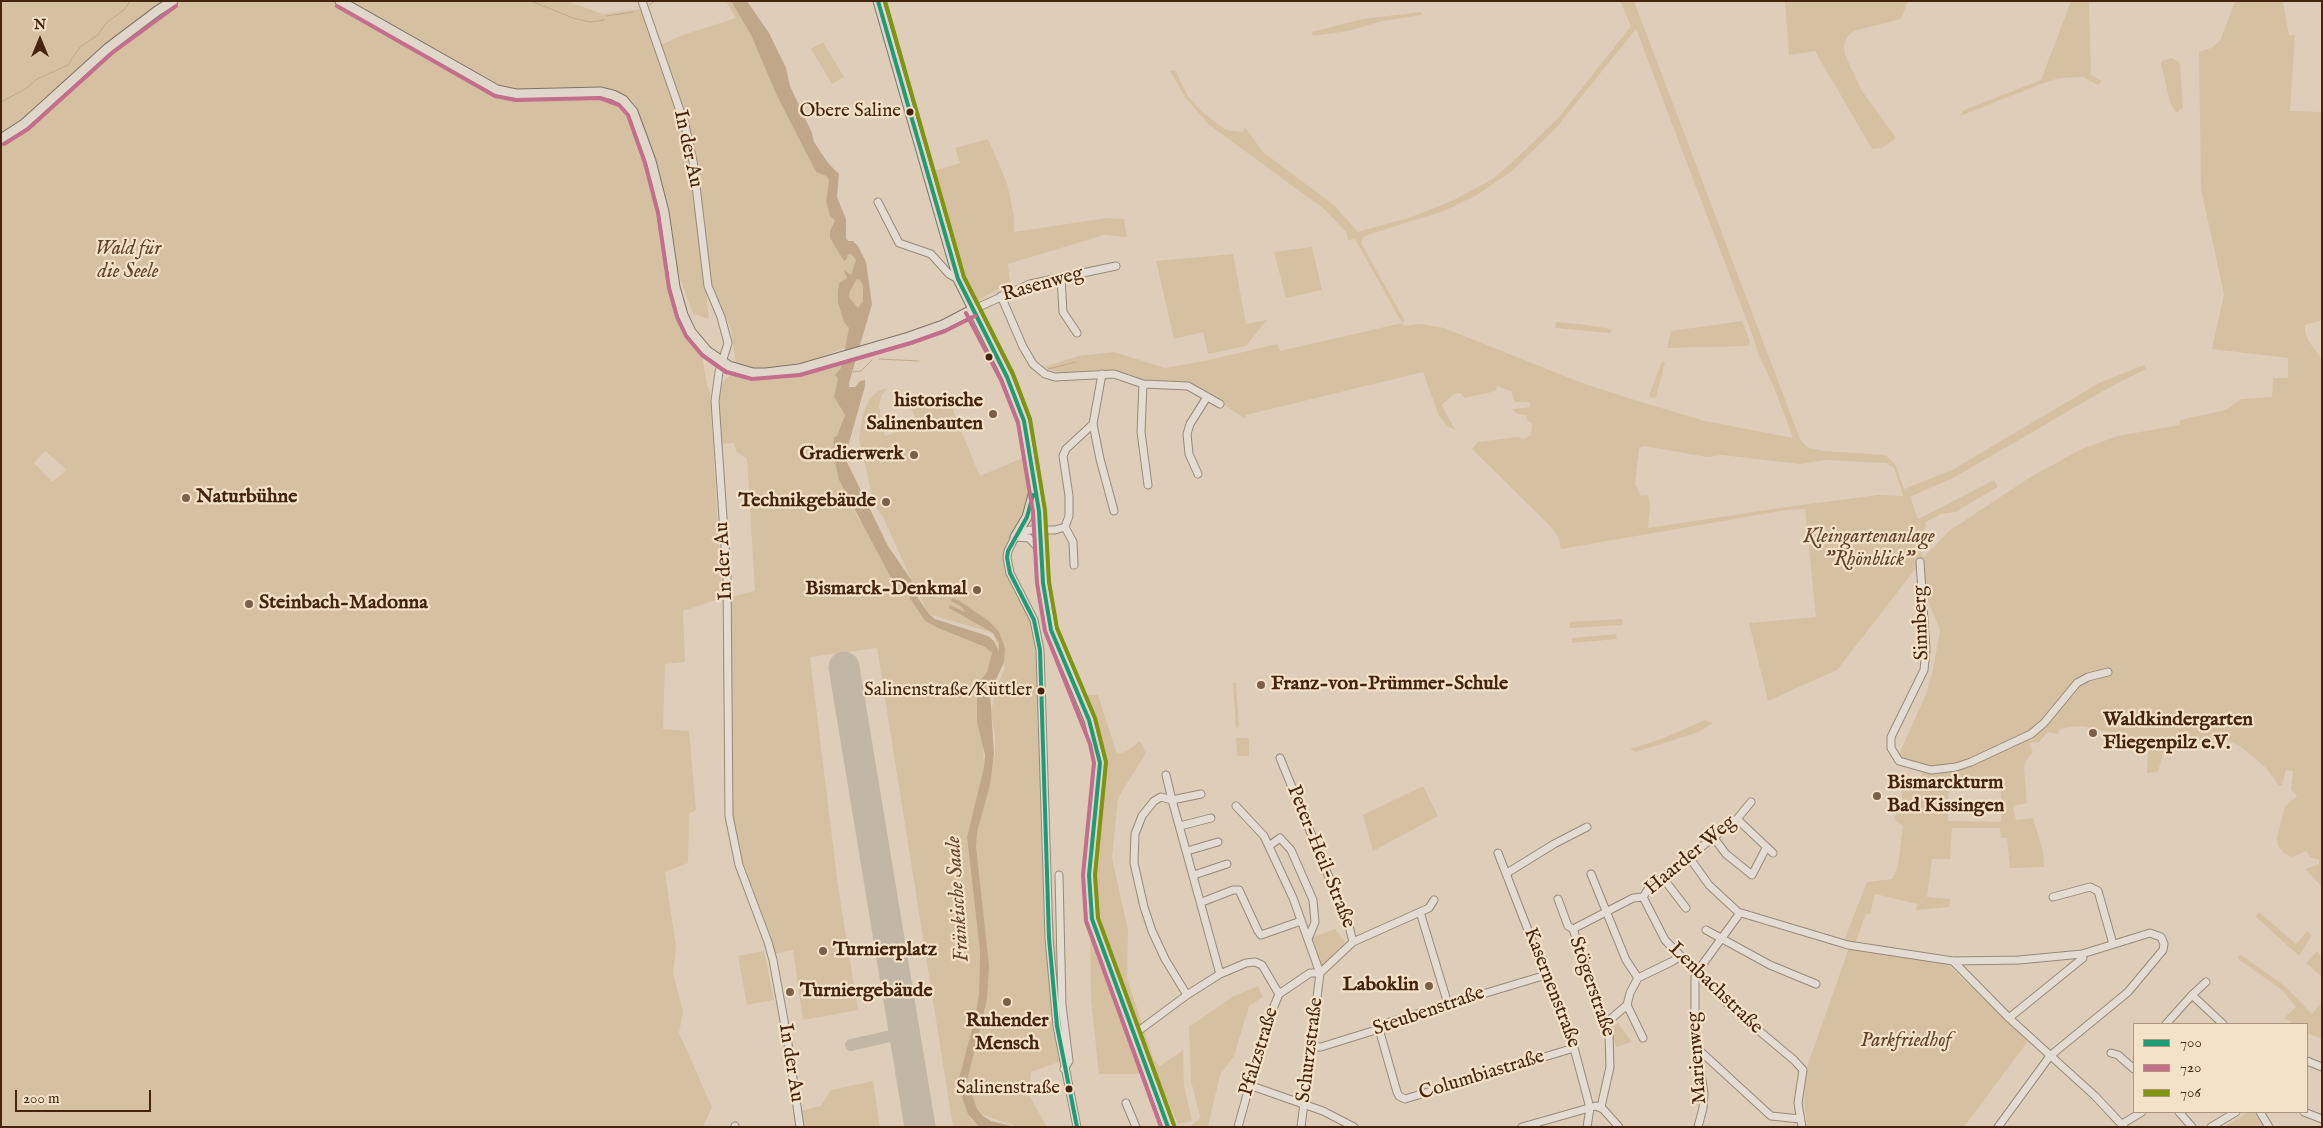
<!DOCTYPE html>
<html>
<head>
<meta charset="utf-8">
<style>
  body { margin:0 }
  #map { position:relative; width:2323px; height:1128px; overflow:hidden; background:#deceb9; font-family:"IM FELL English",serif }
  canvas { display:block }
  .frame { position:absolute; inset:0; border:2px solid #44240d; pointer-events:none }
  .legend { position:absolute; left:2133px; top:1023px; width:175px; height:90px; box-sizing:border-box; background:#f3e1c8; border:1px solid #ad957d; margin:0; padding:6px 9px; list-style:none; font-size:15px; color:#44240d }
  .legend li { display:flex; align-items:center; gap:10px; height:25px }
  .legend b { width:25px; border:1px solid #ad957d }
  .north { position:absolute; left:15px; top:15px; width:50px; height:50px; -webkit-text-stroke:4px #f3e1c8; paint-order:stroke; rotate:0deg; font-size:14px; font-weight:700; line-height:20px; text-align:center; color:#44240d }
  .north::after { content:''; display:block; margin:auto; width:18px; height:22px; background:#44240d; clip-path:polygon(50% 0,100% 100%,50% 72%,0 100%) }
  .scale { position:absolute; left:15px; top:1090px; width:136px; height:22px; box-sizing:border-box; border:2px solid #44240d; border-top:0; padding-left:6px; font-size:15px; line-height:18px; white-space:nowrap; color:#44240d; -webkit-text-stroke:4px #f3e1c8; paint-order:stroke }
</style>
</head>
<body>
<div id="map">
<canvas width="2323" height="1128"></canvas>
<div class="frame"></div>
<ul class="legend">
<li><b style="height:6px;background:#1f9c76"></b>700</li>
<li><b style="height:6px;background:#c56e8c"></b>720</li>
<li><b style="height:6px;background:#7f940f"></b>706</li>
</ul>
<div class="north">N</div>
<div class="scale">200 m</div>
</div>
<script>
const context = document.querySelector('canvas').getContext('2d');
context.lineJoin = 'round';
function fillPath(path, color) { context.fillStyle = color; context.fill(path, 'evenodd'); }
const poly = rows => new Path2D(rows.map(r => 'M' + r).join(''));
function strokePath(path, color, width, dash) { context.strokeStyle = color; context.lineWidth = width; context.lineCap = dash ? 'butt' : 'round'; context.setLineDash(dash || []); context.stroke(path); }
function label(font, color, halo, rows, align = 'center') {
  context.font = font + ' "IM FELL English",serif'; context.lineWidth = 4.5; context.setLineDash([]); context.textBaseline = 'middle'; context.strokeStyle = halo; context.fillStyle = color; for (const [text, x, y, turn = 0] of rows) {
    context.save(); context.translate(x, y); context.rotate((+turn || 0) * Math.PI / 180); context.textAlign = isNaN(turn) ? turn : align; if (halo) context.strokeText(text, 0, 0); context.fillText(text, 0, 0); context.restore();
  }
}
const green = poly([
  [1,1,169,1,1,137],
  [182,1,336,1,482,88,509,96,600,96,620,103,630,114,647,162,660,213,670,288,679,319,690,340,702,356,707,385,710,392,722,598,683,611,685,662,665,664,663,729,689,731,696,810,689,814,688,863,665,872,676,947,673,973,683,1012,679,1033,712,1107,703,1127,1,1127,1,145,26,127,110,51,159,14],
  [45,451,67,470,52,482,34,463],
  [349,1,566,1,603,14,641,9,679,116,690,157,709,319,693,314,672,257,643,130,614,93,510,90,484,82],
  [726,1,731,1,751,35,777,96,816,172,826,176,829,180,826,201,835,219,830,231,830,238,842,255,847,259,848,254,851,254,856,260,851,276,847,272,847,278,839,283,838,291,838,303,844,322,850,327,845,348,787,369,757,370,736,363,731,330,710,279,696,153,690,128,659,46,680,36,736,18],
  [1620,1,1634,1,1800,439,1808,448,1824,451,1885,455,1895,464,1904,489,1952,470,2099,383,2144,365,2146,369,2103,391,1955,477,1910,497,1918,519,1994,480,1998,487,1955,512,1941,514,1926,522,1924,536,1918,540,1923,558,1949,531,2032,476,2082,449,2117,436,2180,425,2180,420,2226,410,2241,399,2272,397,2273,378,2288,378,2288,358,2212,349,2224,294,2201,189,2199,52,2211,48,2220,41,2235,1,2283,1,2289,35,2295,35,2290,111,2322,112,2322,320,2305,325,2305,331,2308,340,2322,360,2322,887,2305,869,2319,864,2319,860,2310,857,2306,851,2293,857,2285,854,2278,846,2277,838,2285,806,2297,796,2291,790,2293,771,2286,770,2282,785,2279,786,2267,769,2240,746,2223,739,2171,743,2163,753,2158,772,2147,773,2148,752,2114,749,2118,734,2083,726,2069,727,2060,729,2058,734,2048,732,2039,742,2029,743,2033,752,2026,761,2024,767,2027,803,2013,806,2016,820,2033,818,2043,851,2044,867,2010,868,2007,838,2001,838,2000,828,1952,828,1950,859,1932,859,1927,897,1950,899,1949,907,1916,910,1917,904,1875,894,1870,914,1866,914,1854,946,1843,943,1867,882,1892,879,1898,866,1903,826,1895,820,1896,812,1903,804,1900,780,1921,776,1924,769,1897,759,1926,694,1933,670,1940,630,1927,598,1920,563,1837,670,1768,701,1749,623,1816,617,1805,509,1787,510,1561,549,1558,537,1552,528,1472,449,1478,442,1518,437,1524,439,1531,435,1532,423,1528,421,1526,415,1517,414,1512,409,1530,407,1530,402,1515,402,1511,391,1497,386,1496,391,1465,398,1460,393,1454,394,1442,405,1455,430,1447,426,1439,416,1423,372,1246,415,1245,419,1204,391,1186,383,1152,383,1115,370,1060,374,1044,367,1078,356,1114,352,1165,368,1209,360,1277,344,1280,351,1402,323,1355,239,1348,240,1346,232,1324,209,1208,124,1185,97,1170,71,1175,70,1188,96,1201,111,1226,130,1243,132,1245,127,1263,152,1334,205,1358,232,1411,217,1452,201,1494,178,1519,156,1559,117,1631,26],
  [1636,29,1755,342,1758,354,1774,387,1793,438,1705,421,1641,402,1582,383,1444,328,1419,324,1404,326,1402,323,1405,321,1361,243,1364,236,1444,211,1477,195,1512,171,1557,127],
  [1644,446,1707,457,1722,455,1800,464,1824,460,1887,463,1894,468,1903,496,1878,495,1786,507,1648,528,1650,507,1648,495,1641,496,1635,484,1639,448],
  [1949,781,2001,783,2001,822,1948,821],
  [1785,1,1908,1,1901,19,1854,31,1847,37,1844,45,1845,55,1862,91,1896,138,1882,148,1872,149,1815,51,1789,55],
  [2071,1,2089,1,2091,75,2102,81,2098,85,2083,77,2059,78,2041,84,1960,116,1964,110,2041,80],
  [1421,12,1422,15,1383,21,1348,31,1313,36,1312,32,1362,19],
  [823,42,844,77,832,84,811,49],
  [2172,58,2180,63,2183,108,2176,113,2170,102,2161,64,2163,60],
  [988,139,1007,183,1014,216,1014,232,1107,218,1124,219,1127,237,1104,235,1008,264,1010,283,976,301,959,262,934,171,960,163,955,148],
  [1312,247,1322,290,1286,298,1274,252],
  [1233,254,1246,324,1267,320,1246,346,1208,354,1203,332,1174,339,1156,261],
  [857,279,860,280,863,286,863,301,858,308,849,297,850,291],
  [1742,321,1750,341,1748,346,1667,348,1671,331],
  [1556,322,1579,324,1612,329,1610,333,1555,328],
  [1662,361,1665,363,1656,397,1652,398,1649,395],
  [841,364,841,368,836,375,838,378,834,397,845,415,837,437,833,454,839,480,859,520,863,523,890,576,905,591,925,621,938,628,985,647,992,653,987,672,980,682,984,767,967,837,980,952,979,994,975,1018,959,1078,971,1119,979,1127,953,1127,877,648,810,657,838,886,858,1010,803,1020,793,950,774,954,770,934,739,853,731,820,730,597,755,591,747,459,737,452,733,443,720,444,718,401,721,383,732,374,756,379,785,379],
  [887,388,881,396,879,407,885,436,917,425,909,399,914,397,918,408,949,398,958,424,980,476,1027,456,1032,501,1008,551,1011,577,1031,622,1036,645,1046,844,1067,1059,1031,1072,1029,1095,1047,1127,1017,1127,973,1111,965,1083,984,996,973,843,995,755,995,736,991,712,996,688,1005,668,993,633,929,614,912,581,883,517,877,509,872,496,859,438,863,413,870,398,878,391],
  [1622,619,1622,625,1570,628,1570,622],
  [1616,634,1617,639,1572,643,1572,638],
  [1233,683,1236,683,1239,727,1236,728],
  [1078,695,1098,695,1117,754,1127,751,1140,741,1146,753,1118,798,1112,858,1128,930,1127,978,1154,1060,1160,1066,1183,1050,1184,1085,1192,1121,1178,1124,1156,1074,1099,1074,1091,1000,1090,917,1085,871,1093,744],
  [1705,720,1713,723,1699,732,1636,752,1630,749,1664,738],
  [1236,738,1249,738,1249,756,1237,756],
  [1423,786,1438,816,1373,851,1363,815],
  [2259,912,2296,944,2307,931,2312,935,2299,956,2255,916],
  [1335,929,1348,946,1320,973,1308,939],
  [1849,948,1945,962,2028,1041,1964,1127,1807,1127,1804,1100,1807,1067],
  [764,951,774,1000,747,1005,738,956],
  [2317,951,2322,959,2322,977,2306,963],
  [2241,955,2285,986,2312,1014,2322,1002,2322,1039,2307,1033,2307,1024,2293,1024,2284,1018,2296,1007,2282,990,2238,959,2238,956],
  [1258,986,1263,997,1249,1006,1234,1056,1220,1075,1208,1127,1190,1127,1200,1118,1191,1081,1189,1027,1232,997],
  [1618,1023,1632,1042,1616,1047,1610,1028],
  [873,1081,880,1127,802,1127,800,1111,821,1106,831,1090],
  [2248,1112,2254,1112,2264,1125,2261,1127,2224,1127]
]);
const water = poly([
  [731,1,747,1,769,33,786,68,790,86,812,133,814,142,828,163,839,174,837,197,846,219,846,238,848,241,853,241,858,246,866,262,872,304,849,383,849,387,855,387,860,381,865,380,865,386,847,450,846,460,888,546,912,581,918,598,929,614,935,619,988,636,994,641,999,651,999,643,993,633,949,608,950,605,965,612,962,607,951,601,952,598,958,600,989,621,999,632,1005,648,1004,662,990,693,994,754,990,785,977,832,976,847,989,965,987,999,967,1081,977,1109,983,1116,991,1121,1015,1127,979,1127,968,1114,961,1094,959,1078,975,1018,979,994,980,952,967,837,984,767,985,755,977,722,977,685,987,672,992,653,985,647,938,628,925,621,905,591,890,576,839,480,833,454,834,437,837,436,845,415,834,397,838,378,835,375,841,368,849,328,844,322,838,303,838,291,839,283,847,278,844,270,851,275,856,260,851,254,848,254,847,259,844,261,830,238,830,231,835,220,830,216,826,201,829,180,826,176,816,172,777,96,751,35],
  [857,279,860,280,863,286,863,301,858,308,849,297,850,291]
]);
const stream = poly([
  [531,1,573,18,590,22,604,20],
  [649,5,655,1],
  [607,16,633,12],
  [1,102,27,88,37,79,68,65,80,47,98,35,106,23,125,9,130,1],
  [879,359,919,361],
  [1048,369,1076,362],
  [853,372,861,371,872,360]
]);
const canal = poly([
  [912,584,936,592]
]);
const taxiway = poly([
  [851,1045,904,1033]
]);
const runway = poly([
  [844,667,920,1127]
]);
const minor = poly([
  [642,1,685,125,693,161,708,286,721,317,728,343,719,372,715,401,727,575,729,816,739,865,768,942,773,960,787,1037,800,1127],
  [878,202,899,243,931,254,949,274,958,279],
  [1061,277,1063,312,1077,333],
  [1001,296,1023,347,1033,364,1045,374,1055,377,1114,374,1143,384,1188,386,1220,404],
  [972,310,1030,284,1116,266],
  [1102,374,1093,424,1100,459,1114,511],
  [1143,384,1141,432,1148,485],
  [1198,474,1189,454,1187,434,1190,424,1207,397],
  [1065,527,1073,542,1074,565],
  [1015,537,1029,538,1041,551],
  [1920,562,1926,650,1924,670,1891,737,1891,748,1899,761,1931,770,1956,767,1971,762,2031,734,2044,723,2077,683,2088,677,2108,672],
  [1280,758,1349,926,1353,942],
  [1166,775,1172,800],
  [1201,794,1172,800,1220,974],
  [1172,800,1161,797,1154,801,1142,816,1135,834,1134,863,1144,907,1152,931,1165,959,1187,995],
  [1236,806,1264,836,1293,898,1320,973,1301,1127],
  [1737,819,1773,853],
  [1180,826,1211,818],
  [1714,838,1726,854,1752,875,1766,848],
  [1269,846,1280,838,1291,850,1313,900,1315,922,1308,939],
  [1187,851,1218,842],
  [1498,853,1574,1048,1590,1108,1587,1127],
  [1689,857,1709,885,1738,912,1848,945,1953,961,2019,960,2082,954,2150,933,2161,937,2164,944,2163,950,2128,992,2050,1056,1998,1127],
  [1507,873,1554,844,1587,827],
  [1591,874,1626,960,1638,978],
  [1059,875,1062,1005,1069,1061,1064,1069],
  [1194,875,1227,864],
  [1663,878,1686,908],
  [1643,897,1665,940,1733,1009,1794,1060,1803,1070,1798,1103,1802,1127],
  [2053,897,2090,887,2098,891,2113,944],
  [1558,899,1568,926,1573,929,1609,1035,1610,1067,1601,1107],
  [1202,902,1233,890,1239,890,1258,931,1261,935,1301,921],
  [1420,912,1448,1004],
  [1573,929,1633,898,1643,897,1649,888,1737,819,1751,802],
  [1706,930,1770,965,1816,984],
  [1953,961,2009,1018,2095,1096,2124,1127],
  [1320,973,1353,942,1429,908,1434,900],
  [2192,995,2206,982],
  [1627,1005,1643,1038],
  [2009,1018,2083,958,2082,954],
  [1605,1024,1627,1005,1630,993,1638,978,1673,961,1680,956],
  [2166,1024,2192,995,2223,1024],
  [1379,1029,1397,1092,1399,1096,1405,1099,1574,1048],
  [1133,1035,1187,995,1220,974,1246,963,1255,962,1262,965,1279,994],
  [1312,1047,1321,1047,1379,1029,1383,1024,1546,975],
  [1699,1050,1771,1116,1800,1119],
  [2111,1053,2118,1055,2134,1069],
  [2307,1061,2322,1067],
  [1249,1085,1323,1111,1354,1127],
  [1126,1103,1136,1127],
  [2179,1112,2192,1127],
  [2260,1112,2269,1127],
  [2304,1112,2322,1119],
  [2122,1124,2142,1112],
  [735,1126,735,1127],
  [1077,1127,1057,1026,1049,938,1040,650,1034,620,1010,573,1007,558,1008,551,1015,537,1022,532,1030,530,1055,530,1065,527,1069,516,1069,496,1063,456,1066,449,1093,424],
  [1238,1127,1266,1026,1279,994,1310,973,1320,973],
  [1522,1127,1596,1106,1603,1109,1619,1127],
  [1698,1127,1703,1108,1704,1094,1695,1033,1695,977,1697,972,1740,913],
  [2211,1127,2236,1112]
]);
const major = poly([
  [340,1,497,90,516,94,601,92,613,95,623,100,633,112,651,161,664,212,675,287,683,315,691,332,707,351,729,366,753,373,766,373,799,369,909,337,943,325,972,310],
  [878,1,958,279,1007,377,1024,421,1039,511,1043,583,1051,630,1089,720,1100,763,1089,875,1092,919,1168,1127],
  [1,139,24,124,108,48,157,11,173,1],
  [1015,537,1027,517,1033,495]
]);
const bus1 = poly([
  [878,1,958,279,1007,377,1024,421,1039,511,1043,583,1051,630,1089,720,1100,763,1089,875,1092,919,1168,1127],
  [1033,495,1027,517,1008,551,1007,558,1010,573,1034,620,1040,650,1049,938,1057,1026,1077,1127]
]);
const bus2 = poly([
  [337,6,495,96,516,100,600,98,619,105,628,115,645,163,658,213,669,288,677,317,686,336,702,355,726,372,752,379,800,375,911,343,945,331,975,316],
  [4,144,28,129,112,53,176,6],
  [966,313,1001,380,1018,423,1033,512,1037,583,1045,631,1090,744,1094,763,1083,875,1086,921,1161,1127]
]);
const bus3 = poly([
  [885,1,964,277,1013,374,1030,419,1045,510,1049,582,1057,628,1095,718,1106,762,1095,875,1098,918,1174,1125]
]);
const markers = [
  [910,112,4.5,"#44240d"],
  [989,357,4.5,"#44240d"],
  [993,414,5,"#7a6049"],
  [914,455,5,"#7a6049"],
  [186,498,5,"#7a6049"],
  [886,502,5,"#7a6049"],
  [977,590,5,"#7a6049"],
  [249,604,5,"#7a6049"],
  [1261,685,5,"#7a6049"],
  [1041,691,4.5,"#44240d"],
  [2093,733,5,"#7a6049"],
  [1877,796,5,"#7a6049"],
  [823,951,5,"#7a6049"],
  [1429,986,5,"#7a6049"],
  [790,992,5,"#7a6049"],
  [1007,1002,5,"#7a6049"],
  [1069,1089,4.5,"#44240d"]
];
const busNames = [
  ["Obere Saline",901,112],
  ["Salinenstraße/Küttler",1032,691],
  ["Salinenstraße",1060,1089]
];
const streetNames = [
  ["In der Au",687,149,78],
  ["Rasenweg",1043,285,-16],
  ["In der Au",725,561,-93],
  ["Sinnberg",1922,623,-92],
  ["Haarder Weg",1691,856,-40],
  ["Peter-Heil-Straße",1320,857,68],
  ["Stögerstraße",1591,987,71],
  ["Kasernenstraße",1551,988,69],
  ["Lenbachstraße",1715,989,44],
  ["Steubenstraße",1429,1012,-19],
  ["Schurzstraße",1311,1050,-83],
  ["Pfalzstraße",1260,1052,-73],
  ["Marienweg",1698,1058,-94],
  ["In der Au",790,1063,81],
  ["Columbiastraße",1482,1076,-17]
];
const parkNames = [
  ["Wald für",128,250],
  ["die Seele",128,273],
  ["Kleingartenanlage",1869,538],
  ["\"Rhönblick\"",1869,561],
  ["Parkfriedhof",1906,1042]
];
const poiNames = [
  ["historische",983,402,"right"],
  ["Salinenbauten",983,425,"right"],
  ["Gradierwerk",904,455,"right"],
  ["Naturbühne",196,498],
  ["Technikgebäude",876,502,"right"],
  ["Bismarck-Denkmal",967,590,"right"],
  ["Steinbach-Madonna",259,604],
  ["Franz-von-Prümmer-Schule",1271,685],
  ["Waldkindergarten",2103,721],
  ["Fliegenpilz e.V.",2103,744],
  ["Bismarckturm",1887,784],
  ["Bad Kissingen",1887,807],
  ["Turnierplatz",833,951],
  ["Laboklin",1419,986,"right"],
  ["Turniergebäude",800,992],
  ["Ruhender",1007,1022,"center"],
  ["Mensch",1007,1045,"center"]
];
const waterNames = [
  ["Fränkische Saale",959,899,-94]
];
fillPath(green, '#d6c0a2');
fillPath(water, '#c1a789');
strokePath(stream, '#c1a789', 1);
strokePath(canal, '#c1a789', 5);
strokePath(taxiway, '#c2b6a6', 12);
strokePath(runway, '#c2b6a6', 31);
strokePath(minor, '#96897a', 9);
strokePath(major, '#7f7264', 11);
strokePath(minor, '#e4dcd2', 7);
strokePath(major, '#e0d6ca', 9);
strokePath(bus1, '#1f9c76', 4);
strokePath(bus2, '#c56e8c', 4);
strokePath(bus3, '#7f940f', 4);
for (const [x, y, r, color] of markers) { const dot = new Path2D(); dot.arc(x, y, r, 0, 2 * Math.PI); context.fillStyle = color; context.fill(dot); strokePath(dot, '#f3e1c8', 2); }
label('19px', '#44240d', '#f3e1c8', busNames, 'right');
label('20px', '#44240d', '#f3e1c8', streetNames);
label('italic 20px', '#604127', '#f3e1c8', parkNames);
label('bold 20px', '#44240d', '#f3e1c8', poiNames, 'left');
label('italic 21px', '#66462c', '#f3e1c8', waterNames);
</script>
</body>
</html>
